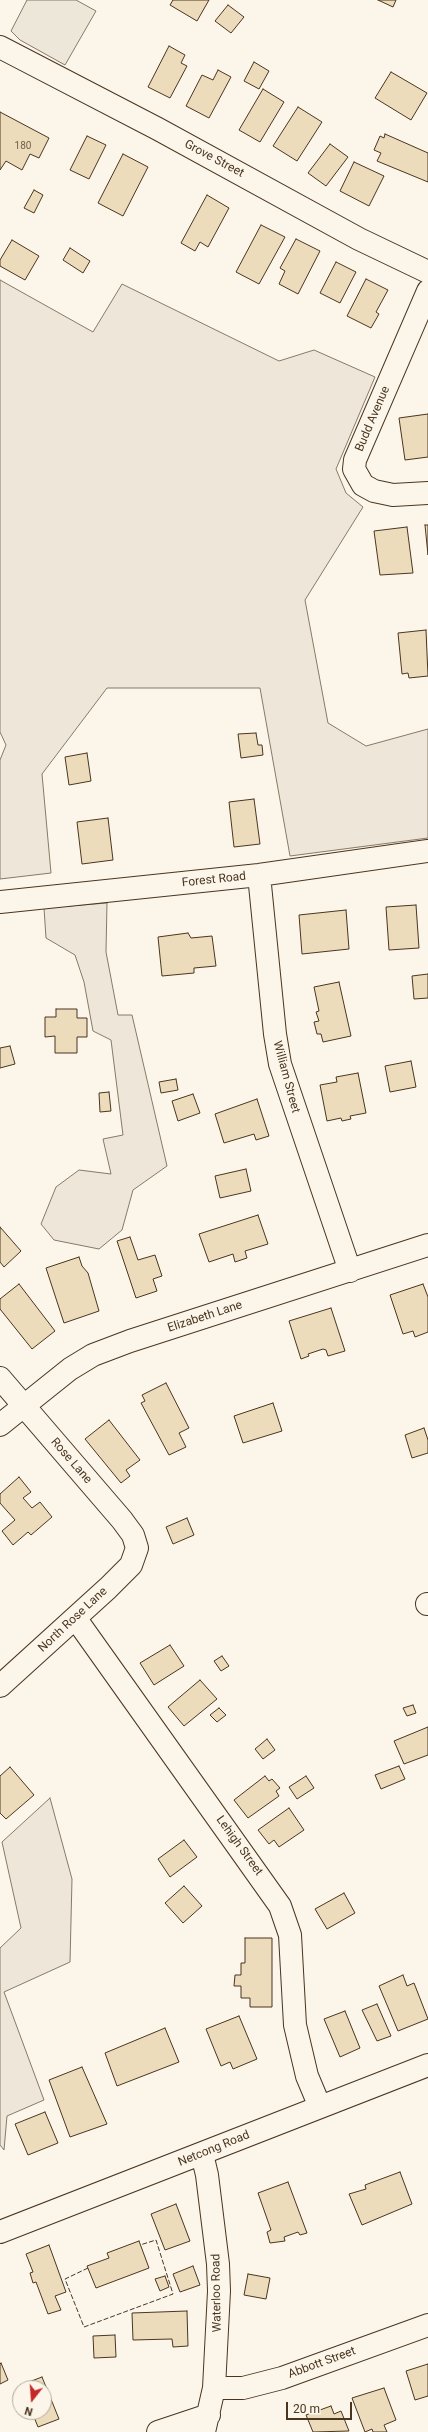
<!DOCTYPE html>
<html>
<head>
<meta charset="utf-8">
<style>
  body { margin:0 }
  #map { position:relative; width:428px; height:2432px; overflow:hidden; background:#fbf6e9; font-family:Roboto,sans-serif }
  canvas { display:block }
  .north { position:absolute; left:12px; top:2380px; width:40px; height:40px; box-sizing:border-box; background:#fbf6e9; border:1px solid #b4a999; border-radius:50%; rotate:197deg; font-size:11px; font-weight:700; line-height:16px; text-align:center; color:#4a3520 }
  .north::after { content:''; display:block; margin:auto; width:14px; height:18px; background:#c62828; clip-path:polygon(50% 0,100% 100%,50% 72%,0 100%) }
  .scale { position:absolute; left:286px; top:2402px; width:66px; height:18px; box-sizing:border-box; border:2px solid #4a3520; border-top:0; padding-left:5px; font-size:12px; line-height:14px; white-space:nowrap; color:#4a3520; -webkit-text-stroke:3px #fbf6e9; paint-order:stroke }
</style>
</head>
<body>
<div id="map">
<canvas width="428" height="2432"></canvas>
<div class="north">N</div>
<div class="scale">20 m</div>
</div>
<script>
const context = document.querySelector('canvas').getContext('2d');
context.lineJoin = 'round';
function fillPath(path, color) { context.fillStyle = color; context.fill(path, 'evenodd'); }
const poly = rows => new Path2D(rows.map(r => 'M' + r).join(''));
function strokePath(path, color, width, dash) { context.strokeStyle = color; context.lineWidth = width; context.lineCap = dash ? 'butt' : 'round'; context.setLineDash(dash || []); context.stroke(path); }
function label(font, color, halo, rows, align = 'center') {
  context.font = font + ' Roboto,sans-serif'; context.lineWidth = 3; context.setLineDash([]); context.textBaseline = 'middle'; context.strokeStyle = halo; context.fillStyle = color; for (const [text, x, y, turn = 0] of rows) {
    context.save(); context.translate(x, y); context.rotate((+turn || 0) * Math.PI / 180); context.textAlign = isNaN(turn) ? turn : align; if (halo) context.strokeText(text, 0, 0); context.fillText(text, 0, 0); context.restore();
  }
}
const green = poly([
  [0,280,93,332,122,284,279,361,314,350,375,377,336,469,346,493,363,507,305,600,328,723,366,746,428,729,428,838,290,856,260,688,107,688,42,774,51,873,0,879,0,760,6,745,0,732,0,280],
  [107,903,106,952,118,1015,132,1015,167,1166,133,1190,122,1230,99,1249,54,1240,41,1224,56,1187,79,1170,111,1174,103,1139,123,1135,111,1040,93,1031,84,982,75,955,46,938,44,908,107,903],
  [50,1798,72,1879,70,1962,4,1992,44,2100,7,2116,4,2150,0,2145,0,1948,21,1928,2,1842,50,1798]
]);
const parking = poly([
  [27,0,76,0,96,11,65,65,20,40,11,31,27,0]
]);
const building = poly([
  [173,0,209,0,197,21,170,5,173,0],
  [378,0,396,0,393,7,378,0],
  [228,5,244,17,231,33,215,21,228,5],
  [169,46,185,55,181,63,187,66,170,98,148,87,169,46],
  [254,62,269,71,259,89,244,81,254,62],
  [218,70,231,77,209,118,186,106,202,75,213,80,218,70],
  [391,72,427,93,411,120,375,98,391,72],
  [263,89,284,102,260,142,239,130,263,89],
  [298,107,322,122,297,161,273,146,298,107],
  [0,112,49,138,39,158,30,154,22,170,6,161,0,170,0,112],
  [385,134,428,153,428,182,377,161,381,153,374,150,380,136,384,138,385,134],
  [87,136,106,145,89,179,70,170,87,136],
  [330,144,348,157,326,186,308,173,330,144],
  [123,154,148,167,123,216,98,203,123,154],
  [354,162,384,176,369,206,340,191,354,162],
  [34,190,43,195,34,213,24,208,34,190],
  [207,195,229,208,208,247,200,242,195,251,181,243,207,195],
  [261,225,285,237,259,284,236,272,261,225],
  [296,239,320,251,298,294,279,284,285,271,280,268,296,239],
  [12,240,39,256,25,280,0,266,0,260,12,240],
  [70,248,90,261,83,273,63,260,70,248],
  [336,262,356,272,340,303,320,293,336,262],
  [366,279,388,290,376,312,379,314,371,328,347,316,366,279],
  [428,414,428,457,405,460,399,418,428,414],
  [425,525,428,525,428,555,425,525],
  [407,527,413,573,380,575,374,531,407,527],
  [426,630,428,676,409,678,408,673,402,674,398,633,426,630],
  [256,733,258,745,262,745,263,755,241,758,238,734,256,733],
  [87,753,91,781,69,785,65,757,87,753],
  [254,799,260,844,234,847,229,802,254,799],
  [108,818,113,860,82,864,77,822,108,818],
  [416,905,419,948,389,950,386,907,416,905],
  [346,910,349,949,302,954,299,915,346,910],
  [188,933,191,938,212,936,216,966,194,968,194,973,162,976,158,937,188,933],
  [428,974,428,998,414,999,412,976,428,974],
  [339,982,351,1036,323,1042,321,1034,317,1034,314,1022,319,1021,316,1012,319,1011,314,987,339,982],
  [56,1009,77,1009,77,1018,87,1018,87,1037,77,1037,77,1053,55,1053,55,1036,45,1037,45,1017,56,1017,56,1009],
  [10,1046,15,1064,0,1068,0,1048,10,1046],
  [411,1061,416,1087,390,1092,385,1066,411,1061],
  [358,1073,366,1113,350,1116,351,1119,342,1121,341,1118,327,1121,320,1085,337,1082,336,1077,358,1073],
  [176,1079,178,1090,161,1093,159,1082,176,1079],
  [109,1092,111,1111,100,1112,99,1093,109,1092],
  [193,1094,200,1113,178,1121,172,1101,193,1094],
  [257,1099,269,1136,256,1140,254,1134,224,1143,215,1114,257,1099],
  [246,1169,251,1191,220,1198,215,1176,246,1169],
  [258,1215,268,1244,245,1251,247,1258,235,1262,233,1254,209,1262,199,1234,258,1215],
  [0,1227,21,1251,4,1267,0,1262,0,1227],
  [130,1237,138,1260,155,1255,162,1276,153,1279,157,1291,136,1298,117,1241,130,1237],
  [79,1257,82,1266,88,1273,99,1311,64,1323,46,1268,79,1257],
  [19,1284,55,1331,32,1349,0,1309,0,1299,19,1284],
  [423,1284,428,1297,428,1332,415,1337,413,1331,403,1334,390,1295,423,1284],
  [331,1308,345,1351,328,1356,326,1350,323,1349,308,1354,309,1356,301,1359,289,1321,331,1308],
  [166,1383,189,1428,179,1433,186,1447,169,1455,141,1403,145,1401,142,1395,166,1383],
  [273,1403,282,1431,243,1443,234,1416,273,1403],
  [109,1420,140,1460,126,1470,130,1476,121,1483,85,1439,109,1420],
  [424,1428,428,1440,428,1453,412,1458,405,1435,424,1428],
  [19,1477,31,1492,23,1498,32,1508,40,1502,52,1517,31,1535,28,1532,13,1545,2,1531,15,1520,0,1503,0,1494,19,1477],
  [187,1518,194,1535,173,1544,166,1527,187,1518],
  [170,1645,184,1666,154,1685,140,1663,170,1645],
  [222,1656,229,1666,221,1671,214,1661,222,1656],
  [200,1680,217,1699,184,1726,168,1707,200,1680],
  [413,1705,416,1713,407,1716,403,1708,413,1705],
  [219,1708,226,1715,217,1722,210,1715,219,1708],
  [428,1727,428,1755,404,1764,394,1741,428,1727],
  [267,1739,275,1750,263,1759,255,1749,267,1739],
  [399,1766,405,1779,381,1789,375,1775,399,1766],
  [10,1767,34,1795,6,1819,0,1813,0,1776,10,1767],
  [265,1776,269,1781,272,1779,280,1788,276,1791,279,1796,248,1818,234,1800,265,1776],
  [306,1776,314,1788,297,1799,289,1787,306,1776],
  [289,1808,304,1830,279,1847,274,1840,269,1844,258,1830,289,1808],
  [184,1840,197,1857,170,1877,158,1859,184,1840],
  [184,1886,202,1906,183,1923,165,1903,184,1886],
  [344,1893,355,1913,327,1929,315,1909,344,1893],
  [245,1938,272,1938,272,2007,250,2007,250,1998,241,1998,241,1986,234,1986,235,1975,241,1975,241,1963,245,1963,245,1938],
  [403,1975,407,1986,414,1983,428,2019,398,2031,379,1986,403,1975],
  [377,2004,391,2036,377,2041,362,2010,377,2004],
  [345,2011,360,2048,340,2057,324,2019,345,2011],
  [239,2016,257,2059,233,2069,230,2062,221,2066,206,2029,239,2016],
  [165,2028,179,2062,117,2086,105,2053,165,2028],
  [82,2067,107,2124,70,2137,49,2080,82,2067],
  [45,2112,58,2143,28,2155,15,2124,45,2112],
  [400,2172,412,2204,362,2225,349,2194,366,2189,365,2185,400,2172],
  [288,2182,307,2233,300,2235,298,2232,284,2237,285,2241,270,2243,267,2232,271,2230,258,2193,288,2182],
  [176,2204,190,2241,165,2250,151,2214,176,2204],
  [139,2241,149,2268,96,2288,87,2266,109,2258,107,2253,139,2241],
  [49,2245,66,2292,55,2296,61,2310,48,2314,36,2282,33,2283,30,2273,33,2272,26,2254,49,2245],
  [193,2266,200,2285,180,2292,173,2274,193,2266],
  [248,2274,270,2278,266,2299,244,2295,248,2274],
  [165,2276,169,2287,160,2291,155,2279,165,2276],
  [187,2311,188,2346,173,2347,172,2339,133,2340,132,2313,187,2311],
  [115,2335,116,2357,94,2358,93,2336,115,2335],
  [1,2363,8,2380,0,2384,0,2364,1,2363],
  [428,2364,428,2396,415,2400,406,2371,428,2364],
  [42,2377,59,2419,38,2427,32,2412,44,2412,44,2388,22,2388,21,2385,42,2377],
  [384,2388,396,2420,384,2425,387,2432,373,2432,372,2429,365,2432,352,2398,384,2388],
  [331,2406,334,2414,341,2411,349,2431,313,2432,306,2415,331,2406]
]);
const minor = poly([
  [0,47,158,129,359,239,428,272],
  [428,291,355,460,354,469,363,485,374,491,393,495,428,493],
  [259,875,275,1034,280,1064,350,1271],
  [0,902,259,875,428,851],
  [0,1378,122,1520,133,1535,137,1548,131,1565,108,1588,0,1686],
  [0,1425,70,1369,93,1355,130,1341,428,1245],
  [427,1604,428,1604],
  [76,1619,280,1906,290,1935,295,2025,307,2076,320,2107],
  [202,2154,207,2175,218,2264,219,2291,214,2388,204,2432],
  [0,2232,428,2065],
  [214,2388,243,2388,282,2378,428,2325],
  [158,2432,209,2415]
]);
const fence = poly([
  [88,2268,65,2279,84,2327,173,2294,156,2240,140,2245]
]);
const numberNames = [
  ["180",23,146]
];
const streetNames = [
  ["Grove Street",214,159,28],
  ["Budd Avenue",373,419,-67],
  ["Forest Road",214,880,-6],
  ["William Street",286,1077,75],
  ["Elizabeth Lane",205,1317,-18],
  ["Rose Lane",71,1461,49],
  ["North Rose Lane",73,1620,-43],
  ["Lehigh Street",239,1846,54],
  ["Netcong Road",214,2149,-22],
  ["Waterloo Road",217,2293,-91],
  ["Abbott Street",322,2363,-20]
];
fillPath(green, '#ede6d9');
strokePath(green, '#887966', 1);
fillPath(parking, '#ede7d9');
strokePath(parking, '#887966', 1);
fillPath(building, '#ecdcbc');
strokePath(building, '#4a3520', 1);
strokePath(minor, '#4a3520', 24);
strokePath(minor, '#fbf6e9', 22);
strokePath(fence, '#4a3520', 1, [5, 2]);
label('10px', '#725f47', null, numberNames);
label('12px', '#4a3520', '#fbf6e9', streetNames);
</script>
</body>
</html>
